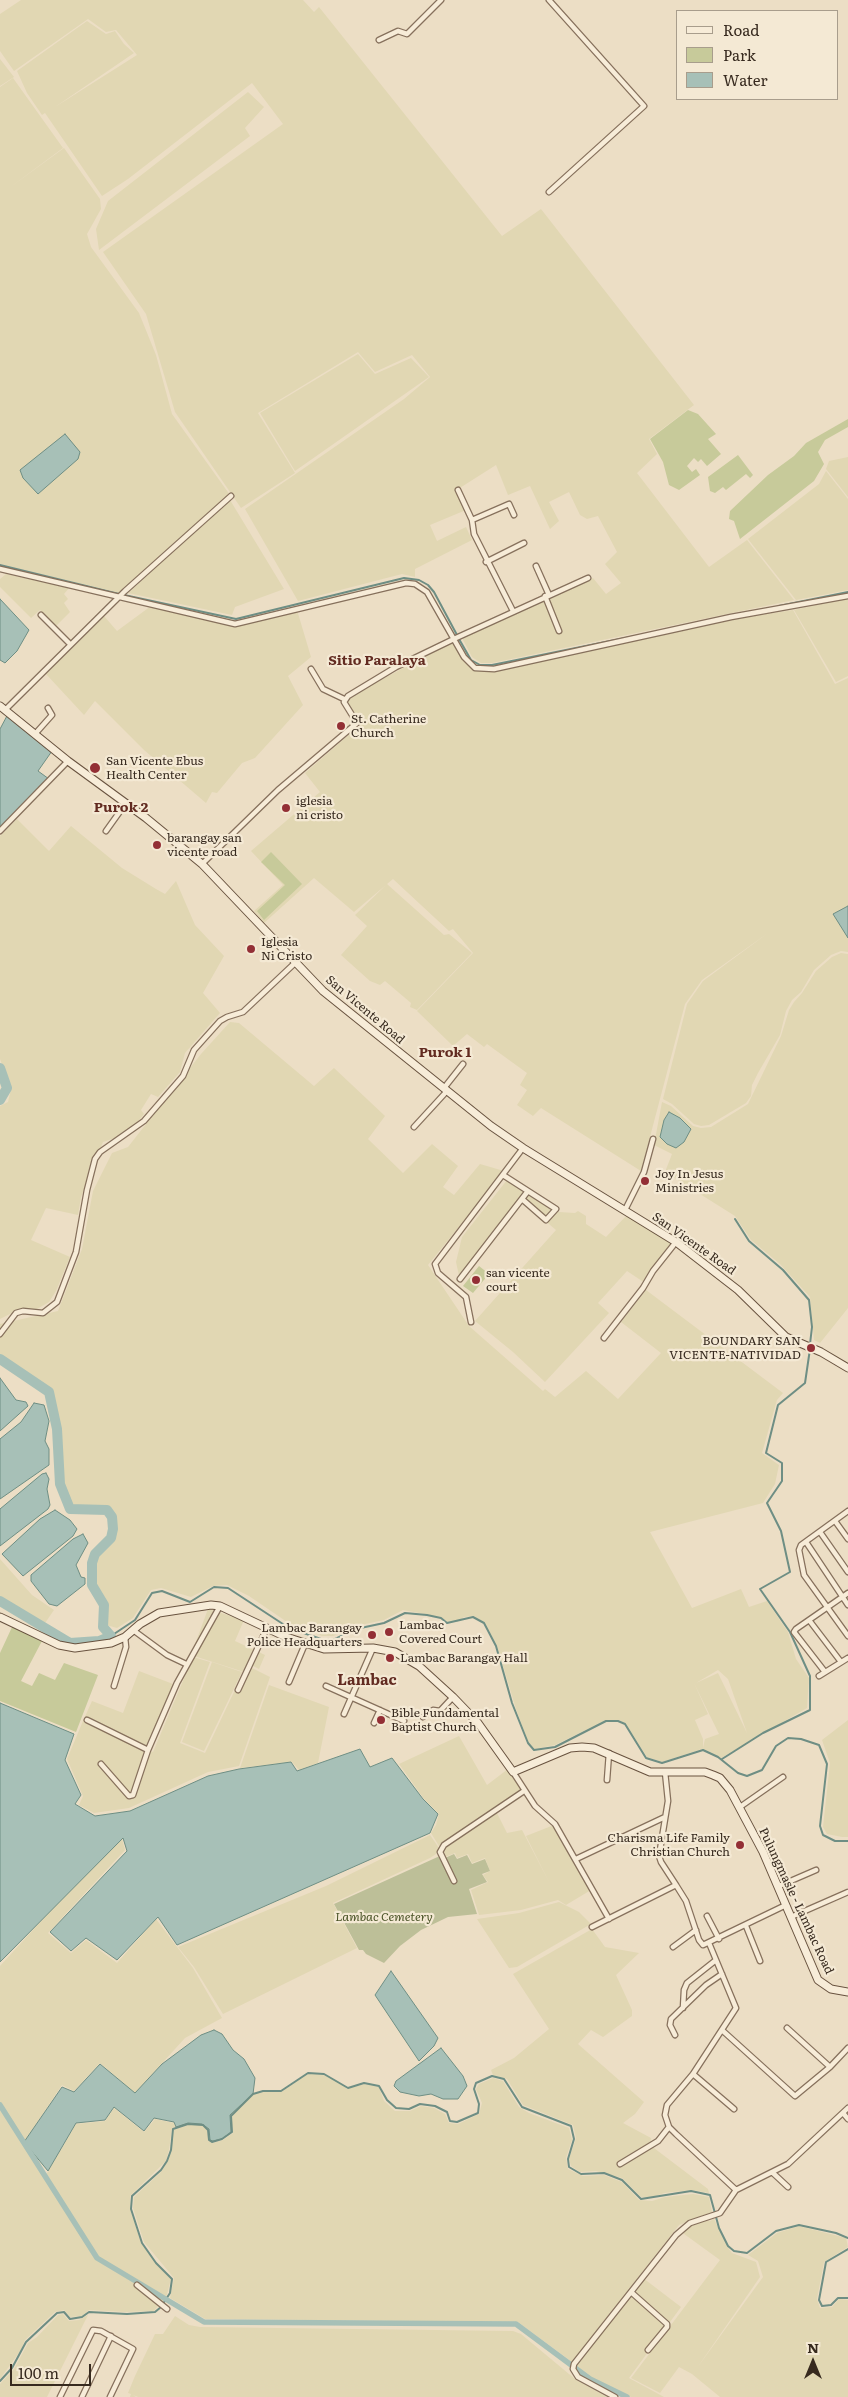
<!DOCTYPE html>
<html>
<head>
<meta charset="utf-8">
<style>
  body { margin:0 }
  #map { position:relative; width:848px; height:2397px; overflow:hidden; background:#ecdec5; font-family:Literata,serif }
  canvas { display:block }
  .legend { position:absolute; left:676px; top:10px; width:162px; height:90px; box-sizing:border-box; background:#f4e9d4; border:1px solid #a89d8c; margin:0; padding:6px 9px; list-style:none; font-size:15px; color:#372a1f }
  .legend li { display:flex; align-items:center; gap:10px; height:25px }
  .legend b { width:25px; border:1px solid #a89d8c }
  .north { position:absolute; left:788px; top:2337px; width:50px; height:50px; -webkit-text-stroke:4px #f4e9d4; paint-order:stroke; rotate:0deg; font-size:14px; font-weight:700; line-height:20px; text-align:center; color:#372a1f }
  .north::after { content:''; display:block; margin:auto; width:18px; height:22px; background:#372a1f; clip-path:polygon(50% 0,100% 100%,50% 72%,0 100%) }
  .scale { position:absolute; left:10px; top:2364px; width:81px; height:22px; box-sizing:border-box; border:2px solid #372a1f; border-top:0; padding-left:6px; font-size:15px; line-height:18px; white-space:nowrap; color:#372a1f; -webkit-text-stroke:4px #f4e9d4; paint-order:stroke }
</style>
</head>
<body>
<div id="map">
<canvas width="848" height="2397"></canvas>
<ul class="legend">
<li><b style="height:6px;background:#f7ecd8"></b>Road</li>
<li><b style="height:14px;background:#c7ca9a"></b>Park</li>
<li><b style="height:14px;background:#a7c0b7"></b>Water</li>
</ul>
<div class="north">N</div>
<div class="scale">100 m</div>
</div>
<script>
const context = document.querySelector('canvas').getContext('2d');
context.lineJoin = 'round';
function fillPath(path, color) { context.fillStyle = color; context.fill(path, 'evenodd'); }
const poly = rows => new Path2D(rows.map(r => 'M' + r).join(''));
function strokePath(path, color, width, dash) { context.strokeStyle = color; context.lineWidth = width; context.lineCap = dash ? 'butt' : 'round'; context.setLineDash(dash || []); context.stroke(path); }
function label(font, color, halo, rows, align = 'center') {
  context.font = font + ' Literata,serif'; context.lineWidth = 4.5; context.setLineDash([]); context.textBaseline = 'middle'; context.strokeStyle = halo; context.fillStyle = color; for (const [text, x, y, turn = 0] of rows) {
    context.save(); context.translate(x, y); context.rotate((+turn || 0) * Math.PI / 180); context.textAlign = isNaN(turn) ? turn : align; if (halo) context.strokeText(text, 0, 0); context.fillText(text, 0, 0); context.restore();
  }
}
const farmland = poly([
  [21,0,303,0,314,12,319,7,502,236,541,209,694,405,649,439,657,454,637,473,709,567,747,540,794,600,492,663,481,663,472,657,462,638,593,578,606,594,621,583,605,564,617,552,598,516,587,519,580,515,569,492,549,502,559,521,550,529,530,486,508,495,496,465,455,491,466,510,430,525,437,541,466,527,472,540,415,569,415,577,402,574,298,601,245,509,404,399,430,377,412,355,375,372,358,352,258,413,295,473,241,508,175,412,146,314,103,252,283,124,252,83,128,179,102,196,45,113,42,115,27,93,17,71,87,21,106,34,115,31,124,44,134,53,55,107,137,55,116,30,106,32,88,19,14,71,0,51,0,14],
  [0,59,14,77,0,86],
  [13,78,63,148,9,188,64,148,100,199,101,209,87,234,91,247,139,313,156,355,172,414,230,495,123,594,0,564,0,87],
  [248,92,264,107,245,128,250,136,99,250,96,229,108,201],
  [358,354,375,374,411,358,429,377,295,471,260,413],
  [848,457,848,497,826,469,829,461],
  [826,471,848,499,848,590,796,600,748,539,819,484],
  [230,500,284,589,235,607,232,615,128,593],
  [6,574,69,588,64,594,68,599,64,603,70,612,56,626,40,610,31,618,0,587,0,579],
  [848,598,848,676,836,682,794,610],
  [151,606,235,625,297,610,311,657,288,676,303,705,255,758,242,763,217,793,212,792,206,803,144,750,95,701,84,715,46,674,104,616,117,631],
  [793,610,835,684,848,678,848,952,841,951,831,955,814,970,801,992,792,1000,786,1011,780,1035,758,1073,752,1085,751,1096,746,1103,709,1125,701,1126,694,1124,672,1104,663,1099,687,1004,703,981,768,933,702,980,685,1004,641,1171,541,1108,533,1116,517,1105,527,1090,520,1085,527,1073,487,1044,484,1047,467,1034,453,1046,417,1011,473,953,453,929,449,931,393,879,387,884,444,935,449,934,472,953,417,1010,410,1007,411,1003,385,981,380,985,370,981,341,955,367,926,355,915,386,885,354,912,314,878,264,923,254,911,283,885,251,851,320,792,305,773,360,725,347,701,349,697,452,642,474,669,494,670,730,620],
  [17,819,49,851,71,826,122,868,156,889,165,894,176,881,195,925,224,956,203,993,220,1013,185,1053,180,1072,158,1097,151,1094,141,1110,144,1114,136,1124,121,1136,103,1142,81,1197,78,1215,46,1208,31,1240,70,1257,56,1291,49,1302,37,1309,18,1310,0,1319,0,1106,8,1102,11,1089,0,1059,0,836],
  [841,953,848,954,848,1308,820,1343,814,1340,810,1297,780,1264,751,1240,735,1216,665,1172,672,1154,654,1145,662,1102,671,1106,693,1126,701,1128,711,1127,748,1104,781,1036,789,1010,794,1002,802,993,816,971,832,957],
  [230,1022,239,1023,314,1086,334,1068,385,1116,368,1139,403,1173,432,1144,458,1166,443,1187,454,1195,480,1164,504,1171,428,1265,469,1326,543,1391,545,1389,555,1397,586,1371,618,1399,661,1353,621,1322,646,1290,783,1393,777,1400,762,1453,779,1465,775,1484,763,1503,650,1532,692,1608,741,1589,749,1607,767,1601,788,1632,796,1659,809,1678,807,1708,721,1758,702,1749,662,1762,647,1757,625,1723,619,1720,606,1720,555,1745,535,1749,528,1742,516,1709,497,1646,485,1623,474,1616,464,1617,457,1622,447,1622,441,1617,403,1610,384,1620,356,1626,333,1636,322,1636,290,1624,249,1596,227,1585,213,1586,191,1597,161,1588,151,1590,133,1618,117,1628,106,1625,107,1605,95,1583,94,1562,113,1541,115,1517,106,1505,73,1507,62,1484,60,1470,61,1431,52,1391,0,1355,0,1324,58,1311,82,1249,93,1191,112,1153,128,1147,201,1054],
  [718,1670,728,1679,747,1733,718,1673,696,1683],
  [694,1683,719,1734,705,1739,703,1748,703,1739,695,1720,708,1714],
  [507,1180,527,1191,460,1280,456,1262,462,1237],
  [529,1191,559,1212,575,1213,578,1211,586,1216,586,1224,606,1237,627,1215,675,1244,645,1283,627,1271,598,1303,609,1313,545,1382,513,1352,475,1321,556,1230,522,1201],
  [0,1559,32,1595,54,1610,43,1626,0,1599],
  [208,1609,244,1620,235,1641,265,1655,259,1669,249,1664,244,1672,191,1655],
  [193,1657,210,1662,180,1743,205,1753,243,1673,246,1674,250,1667,270,1677,239,1766,208,1772,129,1808,94,1813,79,1805,83,1796,67,1759,83,1721,106,1730,83,1721,92,1701,123,1713,139,1671,173,1684,147,1748,135,1744,153,1752],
  [212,1662,242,1672,204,1751,182,1742],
  [269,1685,329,1707,318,1763,299,1770,292,1762,240,1768],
  [848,1720,848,1837,842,1837,827,1834,823,1827,830,1763,822,1740],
  [459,1736,487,1785,508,1769,522,1791,439,1846,431,1833,436,1825,439,1814,424,1799,399,1764],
  [497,1813,507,1833,522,1830,549,1882,526,1836,554,1825,591,1890,566,1905,558,1900,521,1910,479,1915,471,1890,488,1882,483,1875,490,1871,485,1858,472,1863,468,1854,457,1858,455,1853,445,1857,443,1848,447,1843],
  [430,1835,439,1848,436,1854,430,1858,333,1903,357,1948,223,2014,194,1967,178,1947,326,1886],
  [122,1839,125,1850,48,1933,71,1953,86,1940,117,1963,156,1919,193,1968,222,2018,185,2038,135,2093,100,2063,74,2091,62,2085,24,2142,0,2104,0,1966,74,1885],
  [559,1902,579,1912,591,1924,517,1967,509,1968,477,1919,519,1913],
  [592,1929,605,1947,639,1953,616,1975,632,2010,632,2016,603,2037,591,2030,578,2044,644,2102,635,2114,623,2123,651,2138,650,2145,708,2189,709,2193,692,2190,664,2193,651,2198,641,2197,622,2178,596,2171,580,2172,571,2166,569,2159,576,2138,573,2125,523,2105,507,2079,493,2075,491,2070,514,2058,549,2029,513,1974],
  [308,2073,324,2075,338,2081,347,2089,364,2084,379,2087,384,2101,395,2111,410,2111,421,2106,434,2108,445,2114,449,2123,458,2124,479,2114,482,2103,476,2089,479,2084,493,2078,503,2081,519,2107,529,2113,569,2128,572,2140,566,2158,568,2169,583,2176,604,2175,622,2182,639,2200,652,2201,665,2197,693,2194,709,2197,712,2212,679,2225,572,2362,518,2322,205,2319,170,2298,174,2278,144,2242,133,2208,134,2197,160,2173,168,2161,173,2130,188,2125,203,2125,207,2130,209,2140,213,2143,223,2140,233,2133,231,2116,245,2101,254,2094,263,2092,281,2092],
  [0,2108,97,2260,164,2299,154,2311,125,2312,89,2310,82,2316,70,2317,64,2310,55,2312,25,2340,21,2350,0,2379],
  [114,2108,144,2132,155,2119,174,2123,175,2127,172,2128,169,2150,166,2161,130,2196,130,2209,141,2243,155,2262,171,2279,166,2298,98,2258,46,2175,76,2124,105,2121],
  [714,2219,729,2249,732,2253,756,2262,760,2277,697,2368,763,2277,758,2261,748,2255,777,2233,799,2226,846,2238,848,2247,824,2262,817,2299,820,2308,832,2307,839,2299,848,2300,848,2397,720,2397,692,2374,679,2367,660,2393,631,2378,720,2260,680,2231,699,2221,710,2221],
  [643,2278,681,2307,629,2378,664,2397,631,2397,589,2377,575,2364],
  [63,2314,69,2321,79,2320,88,2315,47,2397,0,2397,0,2384,14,2369,28,2343,37,2337,58,2315],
  [175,2316,189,2325,200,2327,513,2331,521,2334,575,2379,607,2397,138,2397,133,2395,136,2397,130,2397,131,2394,128,2393,135,2376,155,2334,163,2334]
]);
const green = poly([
  [688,410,698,414,716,434,708,439,721,454,707,466,701,459,698,462,694,458,687,466,692,472,696,469,700,475,679,490,669,485,663,462,650,439],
  [848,419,848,427,825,440,818,452,824,464,814,481,740,539,734,521,729,519,730,511,768,475,794,456,806,443],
  [738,455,753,475,750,478,746,474,726,490,723,487,715,493,710,491,708,477],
  [271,852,302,884,264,920,257,911,285,885,261,862],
  [479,1266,489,1274,473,1293,463,1286],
  [13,1625,43,1639,21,1681,32,1686,39,1673,55,1680,64,1663,98,1675,76,1732,0,1701,0,1653]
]);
const cemetery = poly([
  [454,1854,457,1859,467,1855,472,1864,485,1859,490,1871,482,1874,487,1882,469,1889,477,1914,448,1917,421,1930,400,1946,384,1963,366,1954,363,1950,359,1950,334,1904,442,1855,445,1858]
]);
const water = poly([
  [65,434,80,452,78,459,38,494,23,478,20,470,65,434],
  [0,599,29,630,17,651,5,663,0,660,0,599],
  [8,714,52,751,38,771,49,779,0,829,0,729,8,714],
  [848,906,848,938,833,914,848,906],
  [669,1112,680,1118,691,1129,684,1142,676,1148,667,1144,660,1137,664,1120,669,1112],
  [0,1378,16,1400,26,1402,28,1406,0,1431,0,1378],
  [34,1403,44,1405,49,1421,45,1441,49,1449,49,1465,0,1499,0,1439,21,1422,34,1403],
  [46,1473,49,1479,47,1489,50,1505,48,1509,0,1546,0,1509,42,1474,46,1473],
  [55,1510,70,1520,77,1529,73,1536,23,1576,2,1554,40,1519,55,1510],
  [83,1534,88,1543,76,1565,81,1577,85,1578,85,1584,57,1606,49,1604,31,1581,31,1575,73,1539,83,1534],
  [0,1703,74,1734,65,1760,81,1795,75,1804,95,1816,130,1811,208,1776,239,1769,291,1762,297,1771,360,1749,370,1767,392,1758,423,1799,438,1814,430,1833,177,1945,158,1917,117,1960,86,1938,71,1951,50,1932,127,1851,123,1838,0,1962,0,1703],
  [391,1971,438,2038,434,2046,419,2061,375,1995,391,1971],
  [214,2030,222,2034,233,2050,244,2059,255,2078,253,2094,230,2115,231,2132,222,2139,213,2141,210,2140,209,2129,202,2124,188,2123,176,2127,174,2122,154,2118,144,2131,114,2107,105,2120,76,2123,48,2171,24,2142,62,2087,74,2092,100,2064,135,2093,162,2064,201,2035,214,2030],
  [441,2048,463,2076,467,2086,458,2099,443,2099,431,2094,419,2096,400,2092,394,2086,396,2081,441,2048]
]);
const stream = poly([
  [0,565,119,594],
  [124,595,236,619,404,578,419,580,428,585,434,592,457,635],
  [779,606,848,592],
  [459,639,471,660,480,665,492,665,640,635],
  [735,1219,749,1241,783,1270,809,1300,812,1327,810,1344],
  [111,1636,135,1620,152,1593,162,1591,190,1602,214,1587,228,1588,289,1628,321,1639,333,1640,356,1629,384,1623,405,1613,427,1615,441,1618,447,1623,473,1617,484,1623,496,1646,512,1703,528,1743,534,1750,555,1747,606,1721,618,1721,625,1724,646,1758,662,1763,703,1750,718,1757,738,1773,747,1776,762,1770,776,1746,788,1738,801,1739,819,1745,827,1764,820,1826,823,1835,835,1841,848,1841],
  [722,1759,763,1733,810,1710,810,1676,790,1632,760,1589,790,1572,781,1531,767,1503,782,1481,782,1463,766,1453,778,1405,805,1383,810,1349],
  [848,2249,826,2262,819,2300,822,2306,831,2305,838,2298,848,2298],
  [0,2381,12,2368,26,2342,57,2313,64,2312,70,2319,82,2317,89,2312,127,2314,155,2312,161,2307,170,2293,172,2279,156,2263,142,2243,131,2209,132,2196,161,2170,167,2161,171,2150,173,2129,188,2124,203,2125,208,2130,209,2140,212,2142,222,2139,232,2132,231,2116,253,2094,263,2091,281,2091,308,2073,324,2074,348,2088,364,2083,379,2086,387,2100,396,2108,409,2109,420,2104,435,2106,447,2112,450,2121,457,2122,478,2113,479,2104,474,2089,476,2083,492,2076,504,2079,522,2107,571,2126,574,2139,568,2159,569,2167,581,2174,604,2173,622,2180,641,2199,691,2191,710,2195,719,2228,728,2246,734,2251,747,2253,776,2231,799,2225,836,2233,848,2238]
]);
const canal = poly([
  [0,2105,97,2258,204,2322,516,2324,590,2379,627,2397]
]);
const river = poly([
  [0,1068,7,1088,0,1100],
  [0,1359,49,1392,57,1429,60,1484,70,1509,107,1510,112,1517,113,1529,111,1538,95,1554,92,1563,92,1585,104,1605,103,1627,111,1636,99,1641,70,1643,0,1601]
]);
const street = poly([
  [549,0,644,106,549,192],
  [379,40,398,31,407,34,441,0],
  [458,490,472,520,474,534,513,611],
  [472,520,509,504,514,515],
  [486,562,524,543],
  [536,566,549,595],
  [0,569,235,624,406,583,415,584,427,592,464,657,475,668,494,669,731,617,848,596],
  [545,596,559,631],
  [41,615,70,644],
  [311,669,323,689,344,699],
  [5,710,125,591,231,496],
  [35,734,52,715,48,708],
  [0,831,68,761],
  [106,831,126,803],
  [202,864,278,790,357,723,344,702,348,696,396,667,456,638,588,578],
  [444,1088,463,1064],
  [414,1127,447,1091],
  [503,1175,556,1209,546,1220,522,1199],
  [625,1210,644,1172,653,1139],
  [460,1279,528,1191],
  [471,1322,466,1297,438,1273,435,1264,523,1148],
  [0,1334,16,1313,23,1311,43,1313,57,1302,76,1252,87,1190,95,1159,100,1152,144,1121,183,1076,194,1050,220,1021,227,1017,243,1012,296,962],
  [604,1338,643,1288,653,1271,676,1242],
  [848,1511,801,1545,799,1550,804,1575,848,1636],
  [835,1521,848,1539],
  [820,1532,848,1572],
  [806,1542,848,1605],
  [809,1620,841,1662],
  [133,1630,167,1655,186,1664],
  [825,1672,794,1632,796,1629,848,1593],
  [819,1676,848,1658],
  [289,1682,305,1644],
  [114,1686,126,1647,125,1637],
  [326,1686,404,1721],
  [238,1690,267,1628],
  [344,1714,373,1648],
  [423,1717,433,1710,440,1711,453,1697],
  [87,1720,148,1750],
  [374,1723,380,1710],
  [101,1764,129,1796,133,1795,148,1750,177,1683,220,1606],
  [513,1772,535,1806,555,1824,609,1919],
  [665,1772,668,1801,659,1856,661,1862,676,1885],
  [607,1780,609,1753],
  [740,1807,783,1777],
  [576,1859,665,1817],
  [454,1881,440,1852,444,1845,524,1791],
  [779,1886,816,1870],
  [707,1916,719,1939],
  [791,1917,848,1892],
  [746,1926,760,1961],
  [592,1927,676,1885,686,1901,699,1940,703,1945,786,1905],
  [709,1943,736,2008,693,2074,667,2105,665,2115,669,2127,676,2134,736,2190],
  [673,1947,696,1930],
  [683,2008,684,1990,687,1983,716,1960],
  [787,2028,830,2067],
  [723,2031,795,2096,830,2067,848,2048],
  [675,2035,670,2025,671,2019,706,1985,722,1974],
  [693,2074,734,2109],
  [843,2113,848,2119],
  [620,2164,658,2141,669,2127],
  [773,2173,788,2187],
  [137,2285,167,2309],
  [631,2292,667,2324,667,2327,648,2350],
  [60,2397,93,2330,101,2331,133,2349,110,2397],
  [82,2397,111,2336],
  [615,2397,578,2377,573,2369,574,2364,676,2235,690,2223,720,2213,736,2190,788,2164,848,2108]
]);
const secondary = poly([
  [0,706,68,761,146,818,202,864,323,991,491,1126,523,1148,676,1242,738,1290,786,1337,821,1352,848,1368],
  [0,1617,59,1645,75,1648,111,1643,125,1637,140,1624,159,1613,211,1605,220,1606,286,1637,324,1649,373,1648,395,1652,419,1666,453,1697,478,1723,513,1772,570,1748,582,1747,594,1748,650,1772,705,1772,713,1775,720,1778,730,1790,763,1852,818,1980,831,1989,848,1992]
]);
const markers = [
  [341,726,5,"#932f35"],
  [95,768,6,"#932f35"],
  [286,808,5,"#932f35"],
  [157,845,5,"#932f35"],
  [251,949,5,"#932f35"],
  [645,1181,5,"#932f35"],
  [476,1280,5,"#932f35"],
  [811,1348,5,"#932f35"],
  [389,1632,5,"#932f35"],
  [372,1635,5,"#932f35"],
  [390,1658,5,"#932f35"],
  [381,1720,5,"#932f35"],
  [740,1845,5,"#932f35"]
];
const poiNames = [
  ["St. Catherine",351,719],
  ["Church",351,733],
  ["San Vicente Ebus",106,761],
  ["Health Center",106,775],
  ["iglesia",296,801],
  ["ni cristo",296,815],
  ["barangay san",167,838],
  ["vicente road",167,852],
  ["Iglesia",261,942],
  ["Ni Cristo",261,956],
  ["Joy In Jesus",655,1174],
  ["Ministries",655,1188],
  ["san vicente",486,1273],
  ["court",486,1287],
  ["BOUNDARY SAN",801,1341,"right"],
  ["VICENTE-NATIVIDAD",801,1355,"right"],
  ["Lambac",399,1625],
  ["Covered Court",399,1639],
  ["Lambac Barangay",362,1628,"right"],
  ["Police Headquarters",362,1642,"right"],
  ["Lambac Barangay Hall",400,1658],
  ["Bible Fundamental",391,1713],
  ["Baptist Church",391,1727],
  ["Charisma Life Family",730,1838,"right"],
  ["Christian Church",730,1852,"right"]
];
const streetNames = [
  ["San Vicente Road",365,1010,40],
  ["San Vicente Road",694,1244,35],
  ["Pulungmasle - Lambac Road",796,1901,65]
];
const parkNames = [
  ["Lambac Cemetery",384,1917]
];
const neighbourhoodNames = [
  ["Sitio Paralaya",377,661],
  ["Purok 2",121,808],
  ["Purok 1",445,1053]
];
const quarterNames = [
  ["Lambac",367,1681]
];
fillPath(farmland, '#e1d7b3');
fillPath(green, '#c7ca9a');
fillPath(cemetery, '#bdbf98');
fillPath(water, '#a7c0b7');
strokePath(water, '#6e8e84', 1);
strokePath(stream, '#6e8e84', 2);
strokePath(canal, '#a7c0b7', 5.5);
strokePath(river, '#a7c0b7', 10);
strokePath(street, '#86705c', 7);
strokePath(secondary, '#68523f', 9);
strokePath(street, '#f7ecd8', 4.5);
strokePath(secondary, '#f7ecd8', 7);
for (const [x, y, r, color] of markers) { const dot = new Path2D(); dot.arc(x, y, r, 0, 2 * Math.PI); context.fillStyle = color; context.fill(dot); strokePath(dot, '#f4e9d4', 2); }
label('12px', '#372a1f', '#f4e9d4', poiNames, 'left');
label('12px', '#372a1f', '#f4e9d4', streetNames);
label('italic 12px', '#4a5327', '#f4e9d4', parkNames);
label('bold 14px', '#622b21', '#f4e9d4', neighbourhoodNames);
label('bold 15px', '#622b21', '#f4e9d4', quarterNames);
</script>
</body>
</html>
